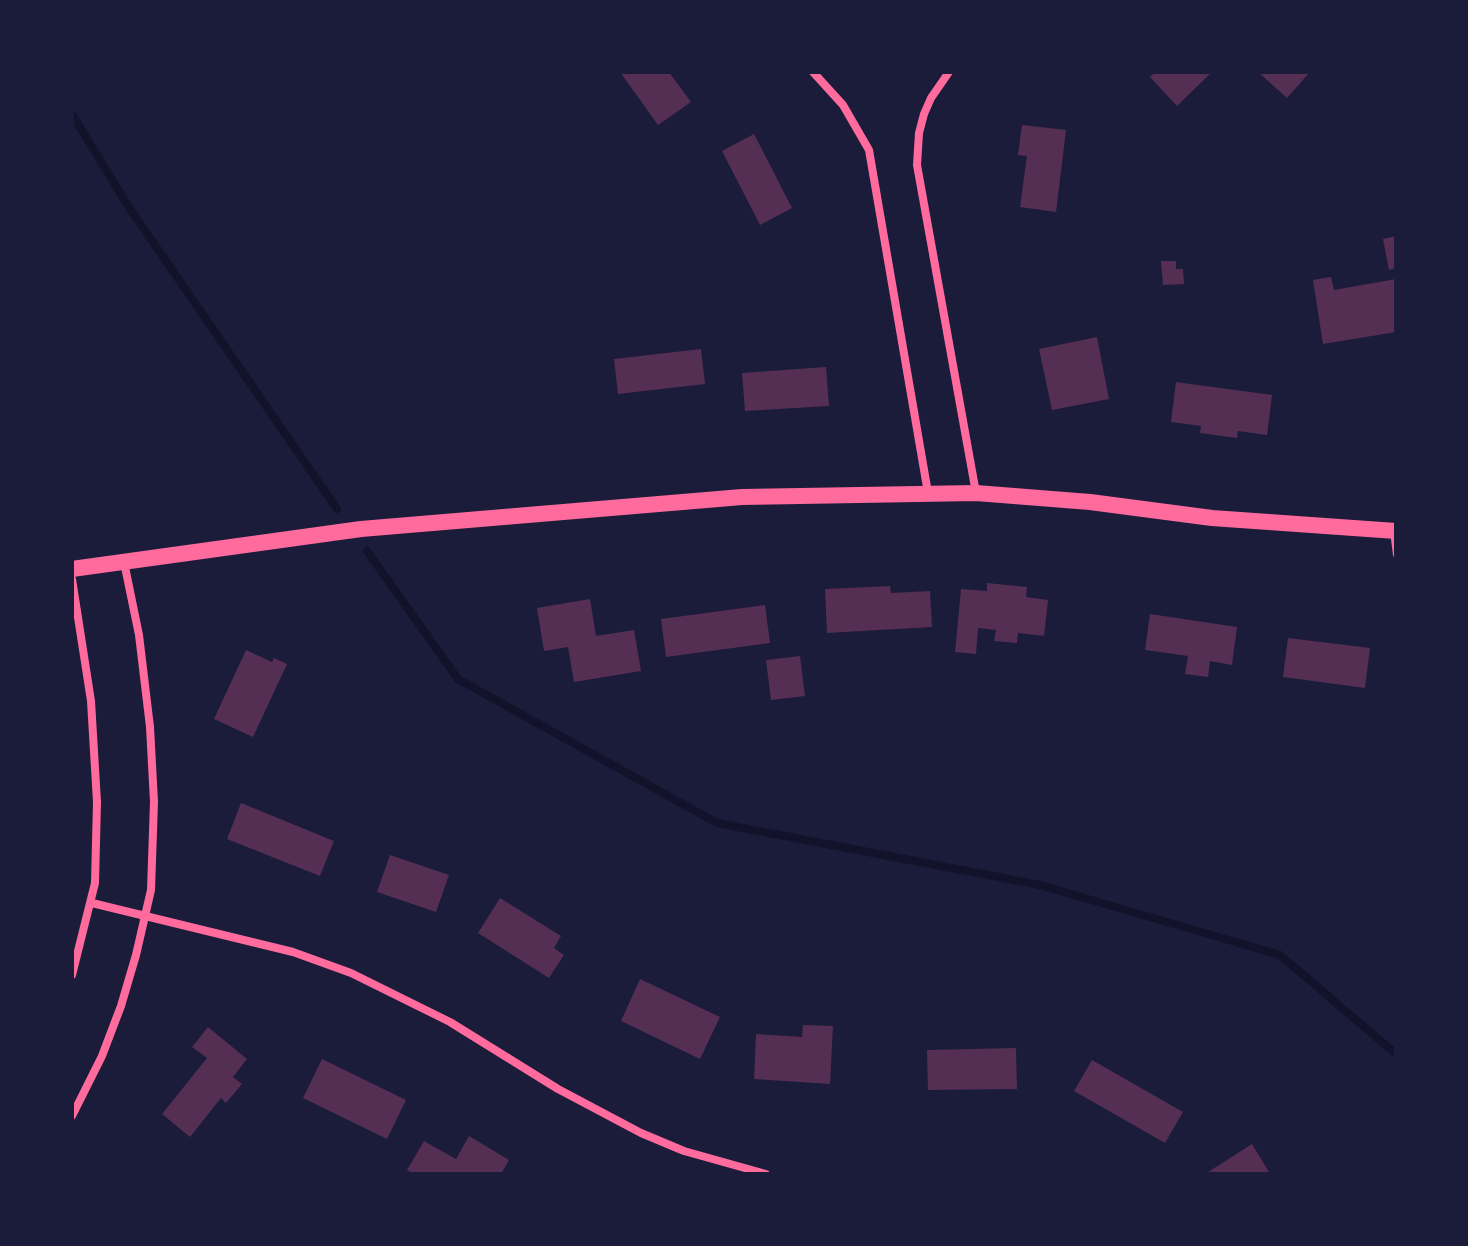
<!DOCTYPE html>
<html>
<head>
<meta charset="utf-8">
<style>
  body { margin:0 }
  #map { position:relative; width:1468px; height:1246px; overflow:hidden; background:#1b1b3a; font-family:Cabin,sans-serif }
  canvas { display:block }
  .frame { position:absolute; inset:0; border:74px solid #1b1b3a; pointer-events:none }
</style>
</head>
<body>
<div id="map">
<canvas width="1468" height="1246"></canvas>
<div class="frame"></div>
</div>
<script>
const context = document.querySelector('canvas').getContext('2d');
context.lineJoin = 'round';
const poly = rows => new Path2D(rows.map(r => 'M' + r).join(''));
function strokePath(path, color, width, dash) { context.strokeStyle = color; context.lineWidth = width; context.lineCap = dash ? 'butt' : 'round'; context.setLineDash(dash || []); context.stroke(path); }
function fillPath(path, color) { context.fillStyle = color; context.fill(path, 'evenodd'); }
const stream = poly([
  [72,114,128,206,337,509],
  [367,551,458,679,717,823,1040,885,1280,955,1396,1054]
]);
const building = poly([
  [620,72,669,72,691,102,658,125],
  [1155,72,1212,72,1177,106,1150,77],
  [1258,72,1310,72,1287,98],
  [1022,125,1066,130,1056,212,1020,207,1027,156,1018,155],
  [754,134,792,208,760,225,722,151],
  [1396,236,1396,268,1389,270,1383,239],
  [1161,261,1176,261,1176,269,1183,269,1184,284,1163,285],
  [1331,277,1334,290,1396,279,1396,332,1323,344,1313,280],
  [1097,337,1109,399,1052,410,1039,349],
  [701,349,705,384,618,394,614,359],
  [826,367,829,406,745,411,742,373],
  [1176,382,1272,395,1267,435,1238,431,1237,438,1200,433,1201,426,1171,422],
  [987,583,1027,587,1026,597,1048,600,1044,636,1018,633,1017,643,994,641,996,630,978,628,976,654,955,652,961,589,987,591],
  [890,586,891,593,930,591,932,627,827,633,825,589],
  [590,599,596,636,634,630,641,671,574,682,568,647,544,651,537,608],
  [765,605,770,643,666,657,661,619],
  [1150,614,1237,627,1232,665,1210,661,1208,677,1185,674,1188,656,1145,650],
  [1288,638,1370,648,1365,688,1283,677],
  [246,650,272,662,274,658,287,664,253,737,214,719],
  [800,656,805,696,771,700,766,660],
  [241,803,334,841,320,876,227,839],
  [390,855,449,875,436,912,377,892],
  [500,898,561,936,554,948,564,955,549,978,478,933],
  [640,979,720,1017,700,1059,621,1021],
  [803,1025,833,1026,830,1084,754,1079,756,1034,802,1037],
  [208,1027,247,1059,233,1077,242,1084,226,1103,221,1098,190,1137,162,1114,207,1058,192,1047],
  [1016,1048,1017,1089,928,1090,927,1050],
  [322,1059,406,1100,387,1139,303,1098],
  [1092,1060,1183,1112,1165,1143,1074,1091],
  [469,1136,509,1160,501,1174,414,1174,407,1170,424,1141,456,1159],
  [1252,1144,1269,1172,1205,1174]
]);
const service = poly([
  [1393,531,1396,555]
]);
const minor = poly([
  [813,72,843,105,869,150,928,493],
  [949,72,931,98,924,114,919,133,917,165,976,493],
  [72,579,91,701,97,802,95,883,72,975],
  [92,903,293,952,351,973,450,1022,558,1089,641,1133,684,1151,766,1174],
  [72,1116,102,1056,121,1006,136,955,151,890,154,802,150,727,139,635,124,562]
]);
const secondary = poly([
  [72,569,361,529,742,497,976,493,1090,502,1212,518,1396,531]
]);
strokePath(stream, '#12122b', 8);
fillPath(building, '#542f53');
strokePath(service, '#ff6b9d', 6);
strokePath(minor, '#ff6b9d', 8);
strokePath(secondary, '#ff6b9d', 16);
</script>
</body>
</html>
